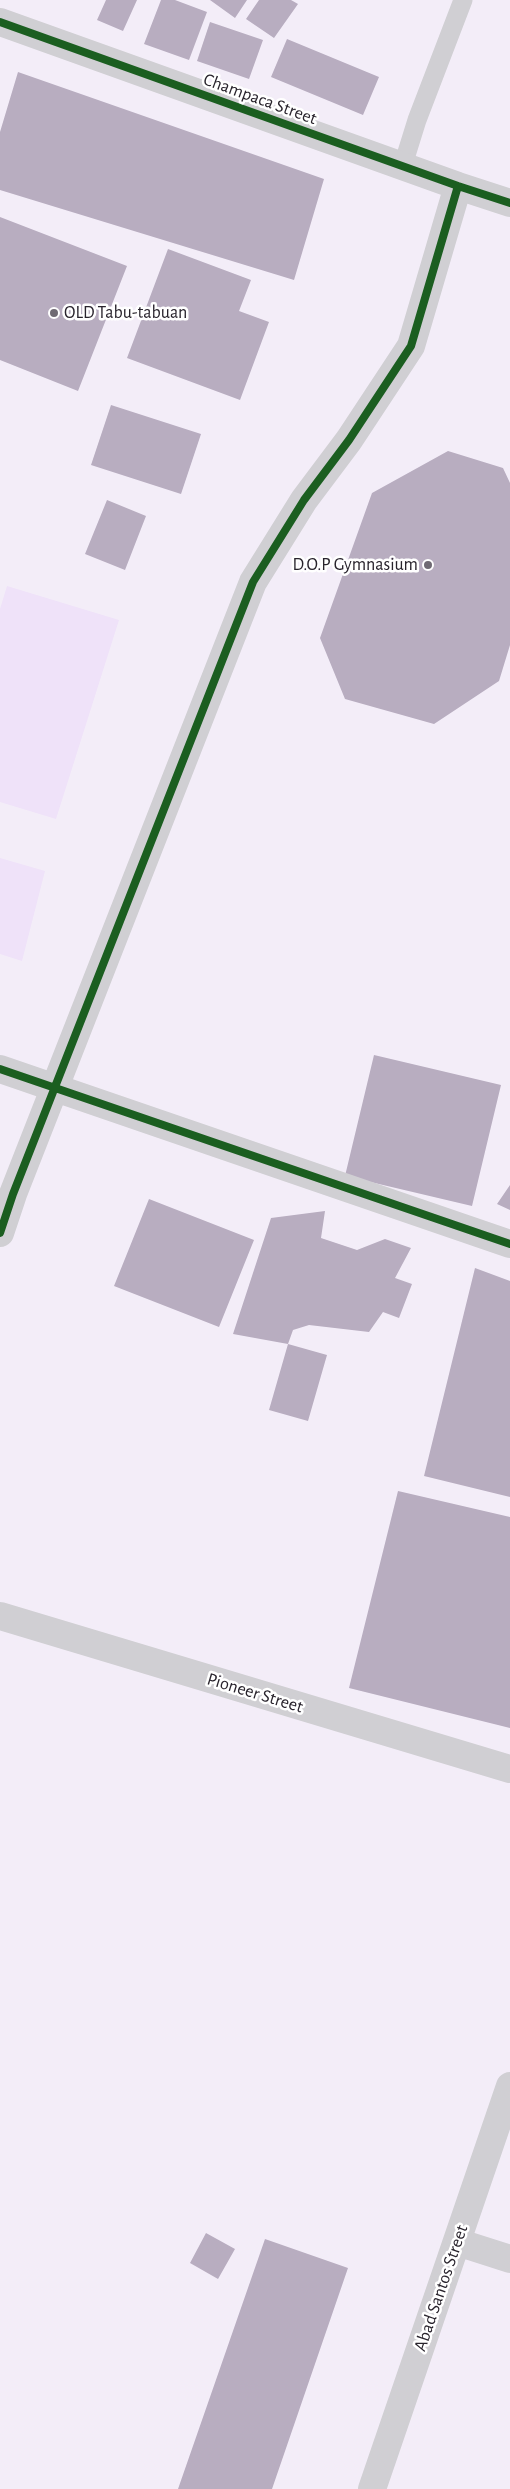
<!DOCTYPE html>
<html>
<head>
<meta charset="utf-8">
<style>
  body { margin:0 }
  canvas { display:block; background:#f3edf8 }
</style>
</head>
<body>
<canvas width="510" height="2489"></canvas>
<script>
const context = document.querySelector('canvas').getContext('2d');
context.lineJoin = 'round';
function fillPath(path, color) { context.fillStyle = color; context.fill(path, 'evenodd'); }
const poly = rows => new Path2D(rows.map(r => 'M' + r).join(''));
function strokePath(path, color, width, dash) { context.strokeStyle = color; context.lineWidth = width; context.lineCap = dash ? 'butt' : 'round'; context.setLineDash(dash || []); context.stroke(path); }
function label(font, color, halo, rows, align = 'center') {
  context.font = font + ' "Alegreya Sans",sans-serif'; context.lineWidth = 5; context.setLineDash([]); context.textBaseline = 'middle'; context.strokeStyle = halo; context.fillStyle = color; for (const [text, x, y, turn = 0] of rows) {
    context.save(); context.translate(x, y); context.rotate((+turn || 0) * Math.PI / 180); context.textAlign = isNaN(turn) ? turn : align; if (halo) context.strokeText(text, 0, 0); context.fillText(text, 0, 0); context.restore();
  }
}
const built = poly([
  [7,586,119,620,56,819,0,802,0,609],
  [0,858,45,871,22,961,0,954]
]);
const building = poly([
  [106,0,137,0,123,31,97,20],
  [161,0,175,0,207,12,189,60,144,44],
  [210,0,247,0,235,18],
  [259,0,291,0,298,4,274,38,246,19],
  [210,22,263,40,249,79,197,61],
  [287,39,379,77,363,115,271,77],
  [18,72,324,179,294,280,0,190,0,132],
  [0,217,127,266,78,391,0,360],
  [168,249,251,280,239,311,269,322,240,400,127,358],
  [111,405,201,434,181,494,91,465],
  [448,451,503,468,510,483,510,645,499,681,434,724,345,699,320,638,372,493],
  [107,500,146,516,125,570,85,554],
  [374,1055,501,1085,472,1206,345,1176],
  [510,1185,510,1210,497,1204],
  [149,1199,254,1240,219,1327,114,1286],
  [325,1211,321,1238,357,1250,385,1239,411,1248,395,1278,412,1284,399,1318,383,1312,369,1332,309,1325,293,1330,288,1344,233,1334,271,1218],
  [475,1268,510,1281,510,1497,424,1476],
  [288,1344,327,1355,308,1421,269,1410],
  [398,1491,510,1517,510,1728,349,1688],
  [206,2233,235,2249,218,2279,190,2263],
  [265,2239,348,2268,272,2489,178,2489]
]);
const lane = poly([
  [403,165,417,120,463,0]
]);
const street = poly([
  [0,22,458,186,510,203],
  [0,1069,510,1244],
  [0,1233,13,1194,253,582,304,500,349,440,411,346,458,186],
  [0,1616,510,1769],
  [457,2242,510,2259],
  [372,2489,510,2086]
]);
const cycleway = poly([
  [0,22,458,186,510,203],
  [0,1069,510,1244],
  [0,1233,13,1194,253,582,304,500,349,440,411,346,458,186]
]);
const markers = [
  [54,313,5,"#6f6a73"],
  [428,565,5,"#6f6a73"]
];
const streetNames = [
  ["Champaca Street",260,99,20],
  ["Pioneer Street",255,1693,17],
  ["Abad Santos Street",441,2288,-71]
];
const poiNames = [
  ["OLD Tabu-tabuan",64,313],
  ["D.O.P Gymnasium",418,565,"right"]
];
fillPath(built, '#efe2f9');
fillPath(building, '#b8adc0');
strokePath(lane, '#d0cfd3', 19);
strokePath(street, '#d0cfd3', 28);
strokePath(cycleway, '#1b5e20', 8);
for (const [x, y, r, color] of markers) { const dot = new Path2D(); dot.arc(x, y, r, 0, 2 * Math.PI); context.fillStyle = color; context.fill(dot); strokePath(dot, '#fff', 2); }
label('18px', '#28232c', '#fff', streetNames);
label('18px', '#28232c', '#fff', poiNames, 'left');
</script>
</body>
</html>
